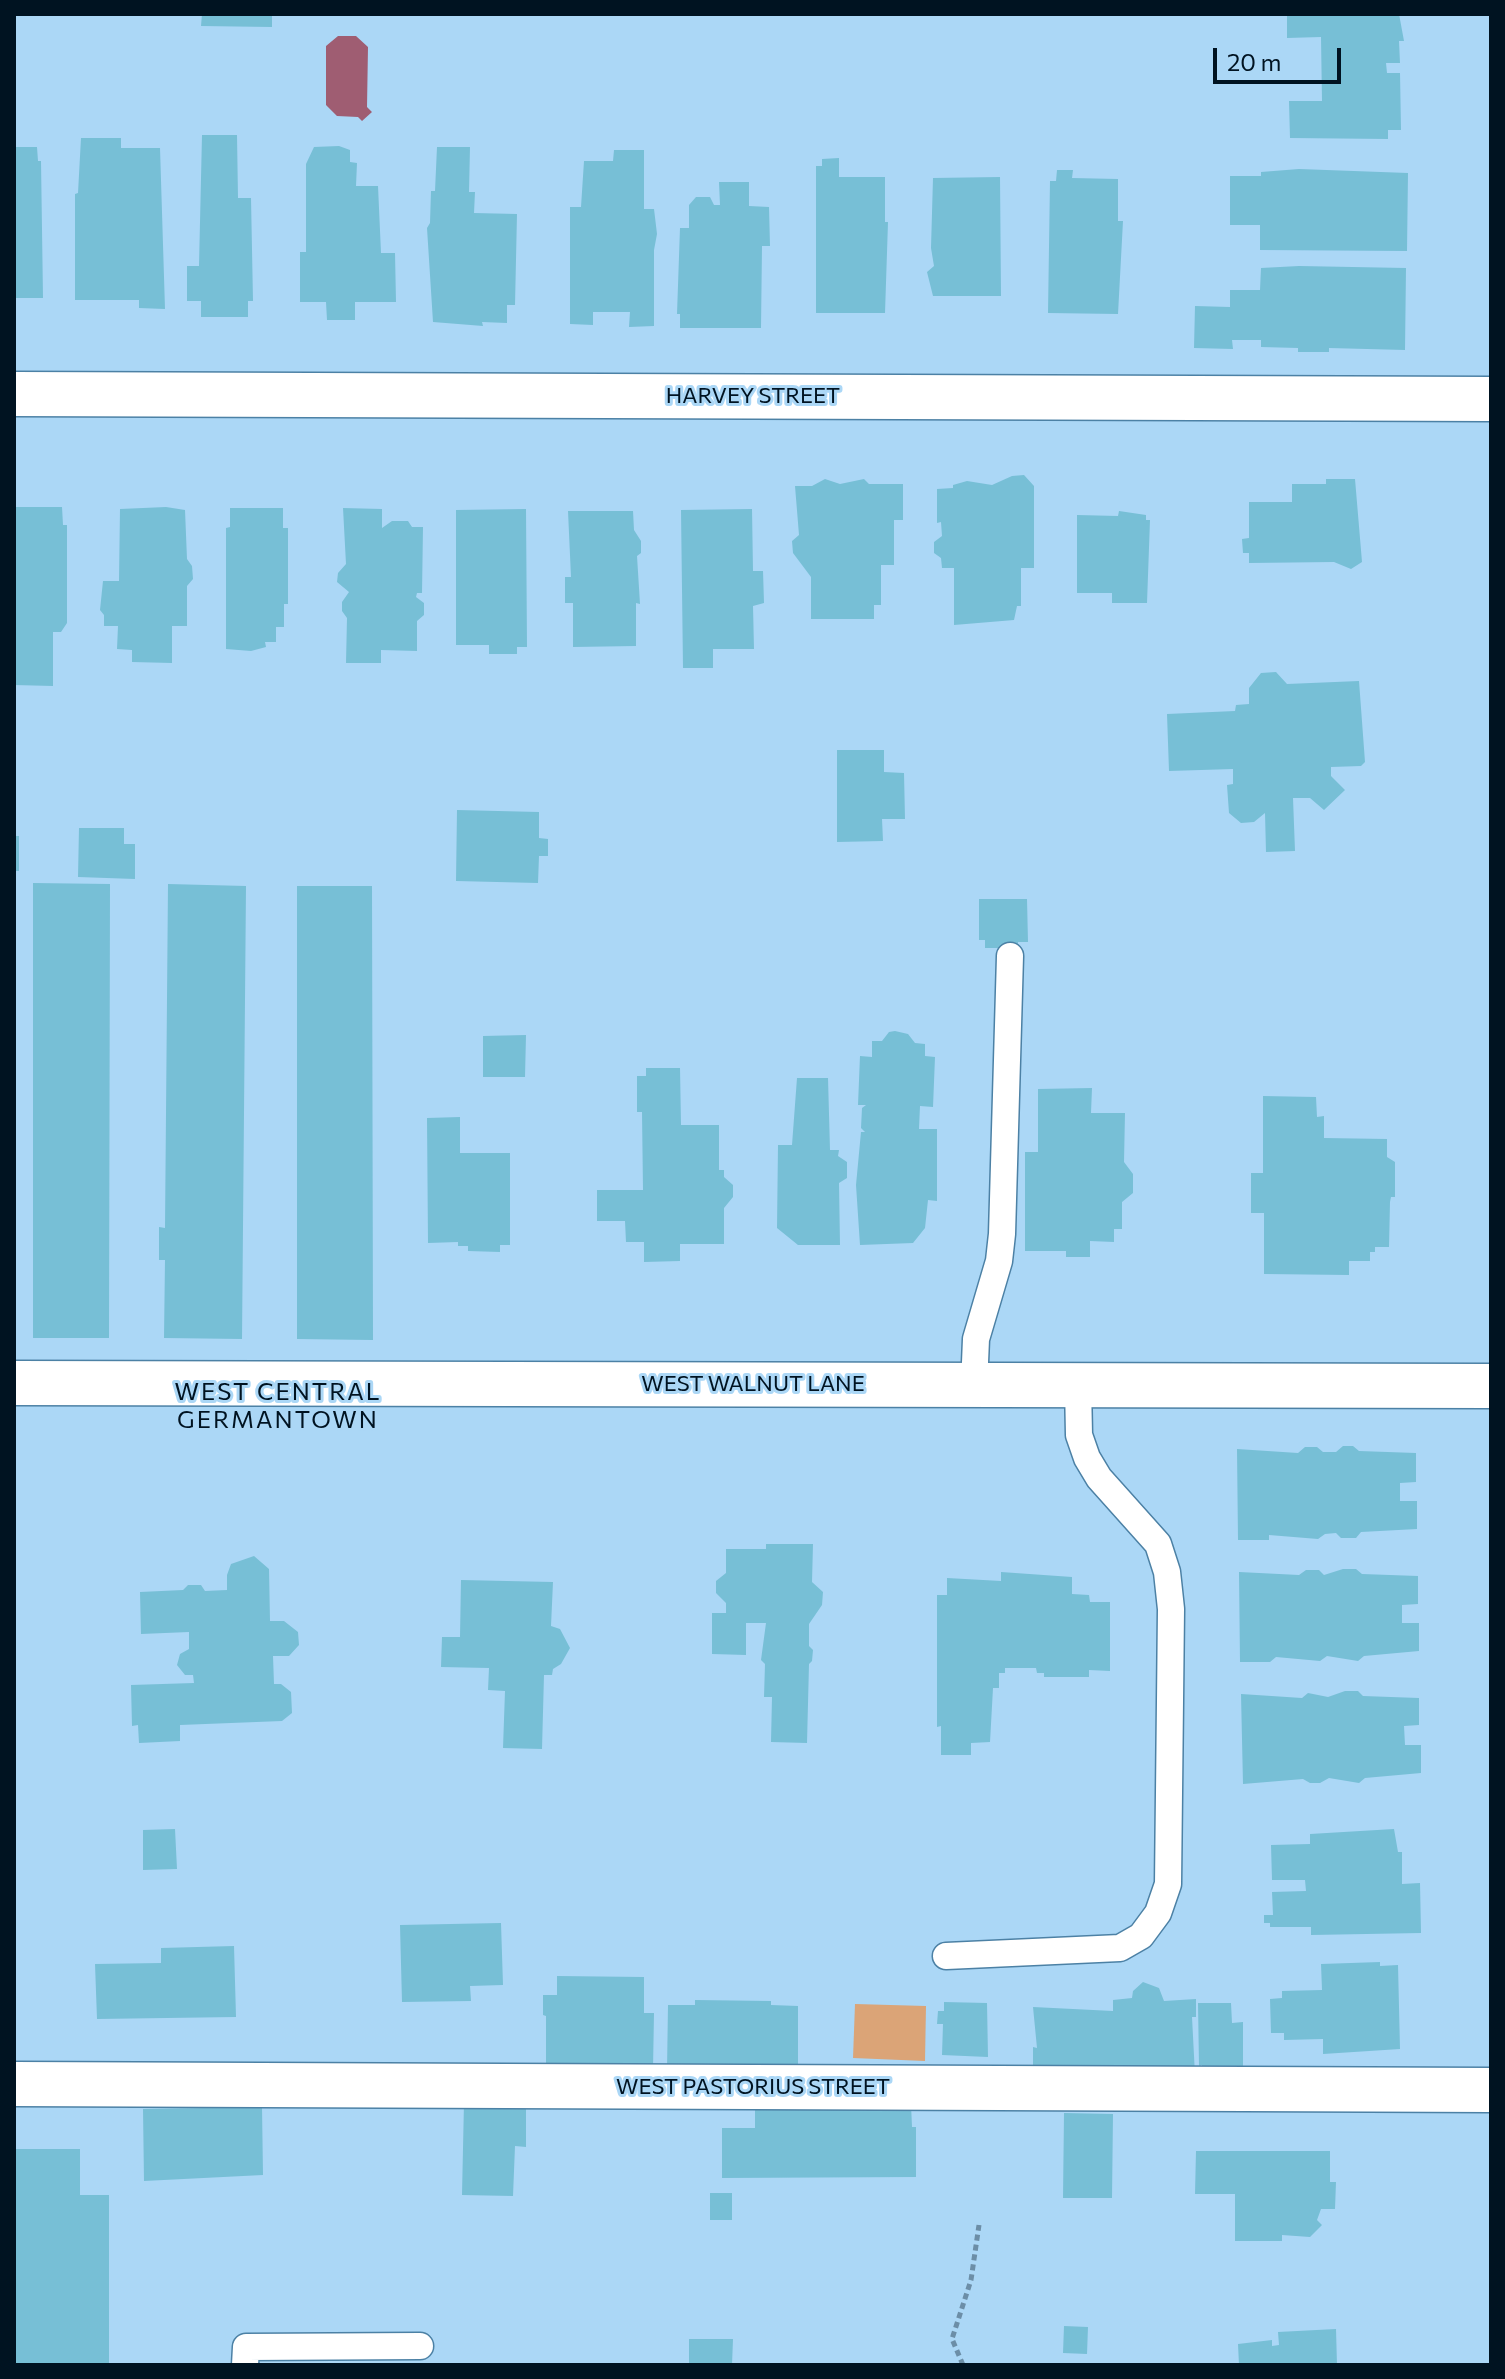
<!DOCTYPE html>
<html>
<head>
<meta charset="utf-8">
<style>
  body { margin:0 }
  #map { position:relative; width:1505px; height:2379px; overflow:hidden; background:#abd7f6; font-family:Commissioner,sans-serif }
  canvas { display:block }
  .frame { position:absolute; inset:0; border:16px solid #001321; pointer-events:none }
  .scale { position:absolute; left:1213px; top:48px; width:128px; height:36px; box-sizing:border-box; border:4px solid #001321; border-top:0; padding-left:10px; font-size:24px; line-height:28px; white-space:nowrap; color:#001321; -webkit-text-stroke:6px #abd7f6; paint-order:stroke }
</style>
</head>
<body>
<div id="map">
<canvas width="1505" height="2379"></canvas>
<div class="frame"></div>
<div class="scale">20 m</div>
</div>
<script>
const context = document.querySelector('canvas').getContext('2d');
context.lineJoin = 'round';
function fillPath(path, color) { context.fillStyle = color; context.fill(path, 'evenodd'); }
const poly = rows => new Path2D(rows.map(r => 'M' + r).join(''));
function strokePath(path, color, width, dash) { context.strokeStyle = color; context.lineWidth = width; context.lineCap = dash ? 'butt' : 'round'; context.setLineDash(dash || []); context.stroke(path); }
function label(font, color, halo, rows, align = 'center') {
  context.font = font + ' Commissioner,sans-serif'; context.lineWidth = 6; context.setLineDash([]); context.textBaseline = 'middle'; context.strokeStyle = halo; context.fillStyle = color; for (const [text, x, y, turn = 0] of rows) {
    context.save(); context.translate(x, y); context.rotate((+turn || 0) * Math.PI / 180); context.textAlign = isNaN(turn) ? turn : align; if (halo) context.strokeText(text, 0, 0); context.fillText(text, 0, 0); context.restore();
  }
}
const green = poly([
  [855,2004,926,2006,925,2061,853,2058]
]);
const water = poly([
  [338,36,356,36,368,47,367,107,372,112,362,121,358,117,337,116,326,105,326,46]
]);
const building = poly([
  [202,14,272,14,272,27,201,26],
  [1287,14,1399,14,1404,41,1399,41,1400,63,1386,63,1387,73,1400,73,1401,130,1388,130,1388,139,1290,138,1289,101,1322,101,1321,37,1287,38],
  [202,135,237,135,238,198,251,198,253,301,248,301,248,317,201,317,201,301,187,301,187,266,199,266],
  [81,138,121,138,121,148,160,148,165,309,139,308,139,300,75,300,75,194,78,193],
  [339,146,350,150,350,162,357,163,356,186,378,186,381,253,395,253,396,302,355,302,355,320,327,320,326,302,300,302,300,252,306,252,306,164,314,147],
  [14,147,37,147,38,161,41,161,43,298,14,298],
  [437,147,470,147,469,192,475,192,474,213,517,214,515,305,507,305,507,323,482,322,483,326,433,322,427,228,430,223,431,191,435,191],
  [614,150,644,150,644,209,654,209,657,234,654,250,654,326,629,327,630,312,593,312,593,325,570,324,570,207,581,207,584,161,613,161],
  [839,158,839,177,885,177,885,222,888,222,885,313,816,313,816,166,822,166,822,159],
  [1299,169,1408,173,1407,251,1260,250,1260,225,1230,225,1230,176,1261,176,1261,172],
  [1057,170,1073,170,1072,178,1118,179,1118,221,1123,221,1118,314,1048,313,1050,181,1056,181],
  [1000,177,1001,296,933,296,927,272,934,266,931,248,933,178],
  [719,182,749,182,749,206,769,207,770,246,762,246,761,328,680,328,680,314,677,314,680,228,689,228,689,205,696,197,710,197,714,205,720,205],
  [1299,266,1406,268,1405,350,1329,348,1329,352,1298,352,1298,348,1261,347,1261,340,1232,340,1233,349,1194,348,1195,306,1230,307,1230,290,1260,290,1261,268],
  [1024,475,1034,486,1034,568,1021,568,1021,606,1017,606,1014,620,954,625,954,568,942,568,941,558,934,553,934,542,942,536,941,522,937,523,937,489,953,488,953,485,967,481,992,485,1012,476],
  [825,479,840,484,864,479,869,484,903,484,903,520,894,520,894,565,881,565,881,605,874,605,874,619,811,619,811,577,793,553,792,541,799,535,795,486,812,486],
  [1326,479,1355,479,1362,562,1351,569,1334,562,1249,563,1249,553,1243,553,1242,539,1249,538,1249,502,1292,502,1292,484,1326,484],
  [14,507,62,507,63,525,67,525,67,623,61,632,53,632,53,686,14,685],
  [166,507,185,510,187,559,192,566,193,579,187,586,187,626,172,626,172,663,132,662,132,650,117,649,118,626,104,626,104,615,100,610,103,581,119,581,120,509],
  [230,508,283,508,283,528,288,528,288,604,284,604,284,627,276,627,276,642,265,642,266,647,251,651,226,649,226,528,230,527],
  [343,508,382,509,382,528,392,521,408,521,412,527,423,527,422,593,417,593,416,597,424,603,424,615,417,621,417,651,381,650,381,663,346,663,347,618,342,611,342,602,349,592,337,582,338,573,346,564],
  [526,509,527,647,517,647,517,654,489,654,489,645,456,645,456,510],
  [752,509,753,571,763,571,764,603,753,606,754,649,713,649,713,668,683,668,681,510],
  [568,511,633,511,634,530,641,541,641,553,637,556,640,604,636,603,636,646,573,647,573,603,565,603,565,577,571,577],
  [1119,511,1146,515,1146,520,1150,520,1147,603,1112,603,1112,593,1077,593,1077,515,1118,516],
  [1276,672,1287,684,1359,681,1365,762,1361,766,1331,767,1331,776,1345,790,1324,810,1310,798,1293,798,1295,851,1266,852,1265,813,1254,822,1241,823,1229,813,1227,785,1233,784,1233,769,1169,771,1167,714,1235,711,1236,705,1249,704,1249,688,1261,673],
  [837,750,884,750,884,772,904,773,905,819,882,819,883,841,837,842],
  [457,810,539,812,539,838,548,839,548,856,539,856,538,883,456,881],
  [79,828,124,828,124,844,135,844,135,879,78,877],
  [14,836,19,836,19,871,14,871],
  [33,883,110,884,109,1338,33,1338],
  [168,884,246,886,242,1339,164,1338,165,1260,159,1260,159,1227,165,1228],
  [297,886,372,886,373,1340,297,1339],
  [979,899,1027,899,1028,942,1018,942,1018,948,985,948,985,940,979,940],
  [895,1031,908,1034,915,1043,925,1044,925,1056,935,1057,933,1107,920,1106,919,1129,937,1129,937,1201,928,1200,925,1228,913,1243,860,1245,856,1185,861,1132,865,1132,861,1128,862,1108,866,1105,858,1105,860,1056,872,1057,872,1041,882,1041,889,1032],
  [526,1035,525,1077,483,1077,483,1036],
  [646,1068,680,1068,681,1125,719,1125,719,1170,724,1170,724,1177,733,1185,733,1197,724,1208,724,1244,680,1244,680,1261,644,1262,644,1242,626,1242,625,1221,597,1221,597,1190,643,1190,642,1112,637,1112,637,1076,646,1076],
  [797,1078,828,1078,830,1150,839,1150,838,1156,847,1162,847,1178,839,1183,840,1245,798,1245,777,1228,778,1145,792,1145],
  [1092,1088,1091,1113,1125,1113,1124,1162,1133,1174,1133,1193,1122,1202,1122,1229,1114,1229,1114,1242,1090,1241,1090,1257,1066,1257,1066,1251,1025,1251,1025,1152,1038,1152,1038,1089],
  [1263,1096,1316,1097,1317,1117,1324,1116,1324,1138,1387,1139,1387,1157,1395,1162,1395,1197,1391,1197,1390,1202,1389,1247,1375,1247,1375,1252,1370,1252,1370,1261,1349,1261,1349,1275,1264,1274,1264,1213,1251,1213,1251,1173,1263,1173],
  [460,1117,460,1153,510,1153,510,1245,500,1245,500,1252,468,1251,468,1246,458,1246,458,1242,428,1243,427,1118],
  [1343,1446,1353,1446,1359,1451,1416,1453,1416,1482,1400,1483,1400,1501,1417,1501,1417,1529,1361,1532,1356,1538,1341,1538,1336,1533,1325,1534,1318,1539,1269,1535,1269,1540,1238,1540,1237,1449,1298,1453,1305,1447,1317,1447,1323,1452,1336,1452],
  [766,1544,813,1544,812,1582,823,1592,822,1605,809,1624,809,1646,813,1650,812,1661,809,1664,807,1743,771,1742,772,1697,764,1697,765,1664,761,1660,766,1623,746,1623,746,1655,712,1654,712,1613,726,1613,726,1603,716,1593,716,1581,726,1573,726,1549,766,1549],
  [254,1556,269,1569,270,1621,284,1621,298,1632,299,1645,289,1656,273,1656,274,1684,281,1684,291,1692,292,1713,282,1721,180,1725,180,1741,139,1743,138,1725,132,1726,131,1685,194,1683,193,1675,185,1675,177,1665,180,1654,189,1649,189,1632,141,1634,140,1592,183,1590,188,1585,201,1585,205,1591,227,1590,227,1575,231,1564],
  [1343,1569,1356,1569,1362,1574,1418,1576,1418,1604,1402,1605,1402,1623,1419,1623,1419,1651,1364,1656,1358,1661,1327,1656,1320,1661,1276,1657,1270,1662,1240,1662,1239,1572,1299,1575,1306,1570,1319,1570,1324,1575],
  [1001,1572,1072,1577,1072,1594,1089,1595,1090,1602,1110,1602,1110,1671,1089,1670,1089,1677,1044,1677,1044,1673,1037,1673,1036,1668,1005,1668,1005,1673,999,1673,999,1688,993,1688,990,1742,971,1743,971,1755,941,1755,941,1726,937,1727,937,1595,947,1595,947,1578,1001,1581],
  [461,1580,553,1582,551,1626,560,1629,570,1648,561,1664,553,1669,552,1675,544,1675,542,1749,503,1748,505,1691,488,1690,489,1668,441,1667,442,1637,460,1637],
  [1345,1691,1358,1691,1363,1696,1419,1698,1419,1725,1404,1726,1405,1745,1421,1745,1421,1773,1365,1778,1359,1783,1329,1778,1320,1783,1310,1783,1303,1779,1243,1784,1241,1694,1302,1698,1308,1693,1328,1697],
  [175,1829,177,1869,143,1870,143,1830],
  [1394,1829,1398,1852,1402,1852,1402,1884,1420,1883,1421,1933,1311,1935,1311,1927,1270,1927,1270,1923,1264,1923,1264,1915,1273,1915,1272,1892,1306,1891,1305,1880,1272,1880,1271,1845,1310,1844,1310,1834],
  [501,1923,503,1985,470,1986,471,2001,402,2002,400,1925],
  [234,1946,236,2017,97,2019,95,1964,161,1963,161,1948],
  [1380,1962,1380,1966,1398,1965,1400,2049,1323,2054,1323,2039,1284,2040,1284,2033,1271,2033,1270,1999,1282,1998,1282,1991,1322,1990,1321,1964],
  [557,1976,644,1977,644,2013,654,2013,653,2069,546,2069,546,2016,543,2015,543,1995,557,1995],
  [1143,1982,1159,1988,1164,2001,1196,1999,1196,2017,1192,2017,1195,2075,1033,2073,1033,2047,1037,2048,1033,2007,1113,2011,1113,2000,1132,1998,1133,1991],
  [695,2000,771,2001,771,2005,798,2006,798,2071,667,2070,668,2005,695,2005],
  [944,2002,987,2003,988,2057,942,2055,943,2024,937,2024,938,2011,944,2011],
  [1198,2003,1231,2003,1232,2023,1243,2022,1243,2069,1202,2070,1202,2065,1199,2066],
  [464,2102,526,2103,526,2147,515,2146,513,2196,462,2195],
  [755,2104,911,2104,912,2127,916,2127,916,2177,722,2178,722,2128,755,2128],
  [262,2107,263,2175,144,2181,143,2109],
  [1064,2113,1113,2114,1112,2198,1063,2198],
  [14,2149,80,2149,80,2195,109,2195,109,2365,14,2365],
  [1196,2151,1330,2151,1330,2182,1336,2182,1335,2209,1321,2209,1317,2220,1322,2225,1310,2237,1282,2235,1282,2241,1235,2241,1235,2194,1195,2194],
  [710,2193,732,2193,732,2220,710,2220],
  [1064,2326,1088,2327,1087,2354,1063,2353],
  [1336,2329,1337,2365,1239,2365,1238,2344,1272,2340,1272,2346,1279,2345,1278,2332],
  [689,2339,733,2339,732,2365,689,2365]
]);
const path = poly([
  [963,2365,952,2339,971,2280,979,2225]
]);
const lane = poly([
  [974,1386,976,1339,999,1261,1002,1234,1010,956],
  [946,1956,1120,1948,1141,1936,1158,1913,1168,1884,1171,1609,1167,1572,1158,1544,1099,1478,1087,1458,1079,1435,1078,1385],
  [245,2365,246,2347,420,2346]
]);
const street = poly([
  [14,394,1491,399],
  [14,1383,1491,1386],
  [14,2084,1491,2090]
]);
const streetNames = [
  ["HARVEY STREET",753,396],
  ["WEST WALNUT LANE",753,1384],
  ["WEST PASTORIUS STREET",753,2087]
];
const neighbourhoodNames = [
  ["WEST CENTRAL",278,1392],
  ["GERMANTOWN",278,1420]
];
fillPath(green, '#dba477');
fillPath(water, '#9f5d72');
fillPath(building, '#77bfd6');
strokePath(lane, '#4c81a5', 29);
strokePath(street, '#4c81a5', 47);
strokePath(path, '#6c8ea7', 5, [6, 4]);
strokePath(lane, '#fff', 26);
strokePath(street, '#fff', 44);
label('22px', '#001321', '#abd7f6', streetNames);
context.letterSpacing = '2px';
label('24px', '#001321', '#abd7f6', neighbourhoodNames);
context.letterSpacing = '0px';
</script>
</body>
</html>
